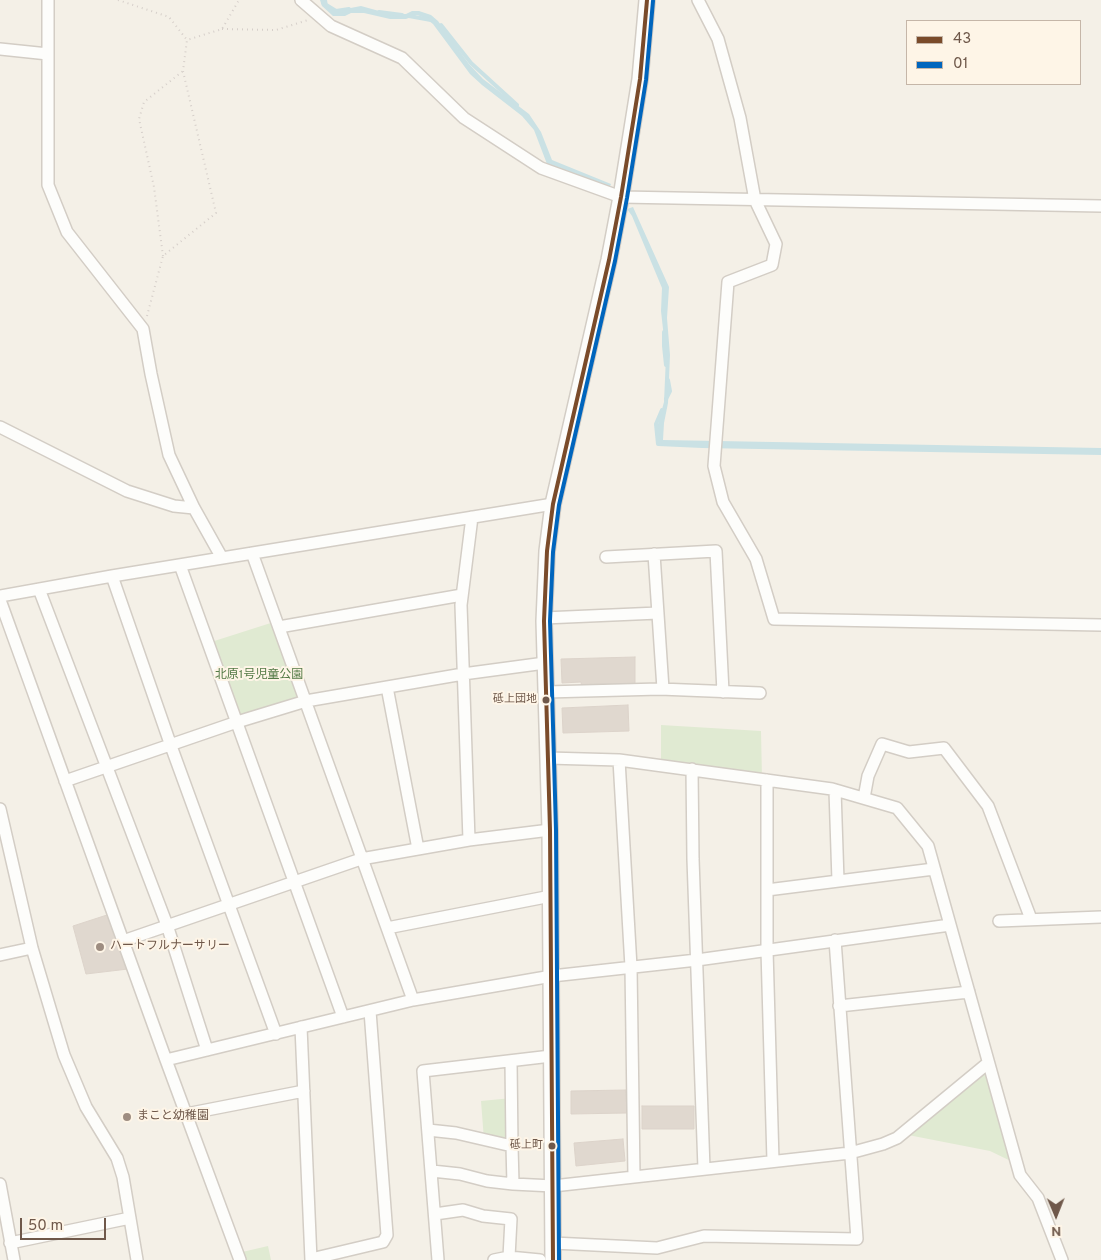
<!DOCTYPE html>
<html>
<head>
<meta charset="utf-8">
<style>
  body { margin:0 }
  #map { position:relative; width:1101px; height:1260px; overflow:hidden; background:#f4f0e7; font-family:Overpass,sans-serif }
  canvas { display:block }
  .legend { position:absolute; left:906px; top:20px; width:175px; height:65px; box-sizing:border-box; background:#fef5e7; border:1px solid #c5b6a8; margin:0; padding:6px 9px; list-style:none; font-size:15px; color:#6f584a }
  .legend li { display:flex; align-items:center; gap:10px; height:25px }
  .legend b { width:25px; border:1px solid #c5b6a8 }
  .north { position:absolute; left:1031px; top:1190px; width:50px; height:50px; -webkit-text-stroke:4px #fef5e7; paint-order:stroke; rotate:179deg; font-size:14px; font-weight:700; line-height:20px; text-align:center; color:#6f584a }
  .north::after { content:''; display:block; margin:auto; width:18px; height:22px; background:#6f584a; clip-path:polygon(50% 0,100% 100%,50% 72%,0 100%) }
  .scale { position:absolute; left:20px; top:1218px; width:86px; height:22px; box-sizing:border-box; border:2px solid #6f584a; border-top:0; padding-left:6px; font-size:15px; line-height:18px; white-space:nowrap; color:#6f584a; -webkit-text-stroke:4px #fef5e7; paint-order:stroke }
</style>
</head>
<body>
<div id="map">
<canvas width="1101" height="1260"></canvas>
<ul class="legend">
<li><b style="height:6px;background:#7a4b2a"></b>43</li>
<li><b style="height:6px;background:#0065bd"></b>01</li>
</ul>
<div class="north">N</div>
<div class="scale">50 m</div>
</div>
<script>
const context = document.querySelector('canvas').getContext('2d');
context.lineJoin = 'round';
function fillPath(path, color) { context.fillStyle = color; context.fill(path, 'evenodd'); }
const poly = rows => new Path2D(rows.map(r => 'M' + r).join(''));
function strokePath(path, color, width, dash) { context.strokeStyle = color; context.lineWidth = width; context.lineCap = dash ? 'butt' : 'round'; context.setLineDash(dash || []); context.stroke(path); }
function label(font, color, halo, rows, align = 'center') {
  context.font = font + ' Overpass,"Noto Sans JP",sans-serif'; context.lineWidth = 4; context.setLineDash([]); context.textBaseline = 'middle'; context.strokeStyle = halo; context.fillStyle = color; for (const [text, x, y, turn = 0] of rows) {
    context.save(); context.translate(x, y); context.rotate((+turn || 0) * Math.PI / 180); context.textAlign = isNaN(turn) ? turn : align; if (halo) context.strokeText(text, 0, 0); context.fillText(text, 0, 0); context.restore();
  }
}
const green = poly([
  [277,621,306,701,237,722,208,643],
  [661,725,761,731,762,779,661,765],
  [988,1063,1017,1164,990,1151,903,1134],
  [512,1098,506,1144,484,1140,481,1101],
  [268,1246,271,1260,240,1260,238,1253]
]);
const water = poly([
  [320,0,327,0,328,6,335,11,361,6,390,14,406,14,412,11,419,11,431,15,438,21,469,64,483,79,529,114,541,132,552,160,611,184,609,189,547,164,534,130,522,116,482,85,470,74,433,24,425,18,417,15,406,19,390,19,364,13,351,13,345,16,333,16,322,6],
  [633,207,669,287,667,318,670,355,668,403,664,423,663,440,1101,448,1101,455,702,448,658,446,658,424,664,402,666,356,661,311,662,288,632,216,627,209]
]);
const stream = poly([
  [323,0,323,3,336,11,349,9],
  [379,12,402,15],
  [409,16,431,20],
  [441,25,471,63,517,105],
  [664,332,664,346,666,365],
  [666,399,670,391,668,380],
  [661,444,658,444,656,424,662,410]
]);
const building = poly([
  [635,657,635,687,582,688,581,682,562,683,561,659,635,657],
  [628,705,629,731,563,733,562,708,628,705],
  [110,914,128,969,86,974,73,926,110,914],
  [626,1090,627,1113,571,1114,571,1091,626,1090],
  [642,1106,694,1106,694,1129,642,1129,642,1106],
  [623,1139,625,1161,576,1166,574,1143,623,1139]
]);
const path = poly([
  [118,0,169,17,187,40],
  [222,29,276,30,308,20],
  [163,256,154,187,139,119,144,102,183,71],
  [147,316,163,256,216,213,183,71,187,40,222,29,239,0]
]);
const minor = poly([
  [48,0,48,185,67,232,143,329,151,374,169,455,194,508,222,558],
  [301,0,331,26,402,58,464,118,541,168,621,197,1101,206],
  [698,0,718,39,740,118,755,200,776,244,772,265,728,282,714,466,723,502,756,559,774,619,1101,625],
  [0,49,48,54],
  [0,427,127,491,174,506,194,508],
  [252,553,413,1000],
  [654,554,663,689],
  [606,557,716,551,723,692],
  [180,565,343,1017],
  [112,576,171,746,276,1034],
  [39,589,167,925,207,1050],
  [0,596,112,576,553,504],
  [0,600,166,1060,240,1260],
  [544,618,658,613],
  [279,627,462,595],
  [387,687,418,849],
  [546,692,660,689,760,693],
  [548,758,619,760,832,789,897,808,928,846,1020,1175,1038,1198,1062,1260],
  [619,760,631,967,634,1177],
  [692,769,693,859,704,1169],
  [767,780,767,950,773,1161],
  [65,781,237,722,306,701,463,674,545,663],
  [835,790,838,881],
  [864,798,868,776,882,744,909,752,944,748,988,806,1031,919],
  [0,809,32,948,64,1055,86,1107,117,1158,123,1177,137,1260],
  [469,840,461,605,472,517],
  [767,890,934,869],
  [999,921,1101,917],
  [387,928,551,896],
  [123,941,361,859,469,840,550,830],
  [0,955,32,948],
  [839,1006,969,992],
  [301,1027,311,1260],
  [166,1060,413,1000,552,976,697,960,950,925],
  [186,1114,304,1091],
  [428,1130,456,1133,512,1146,511,1061],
  [512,1146,513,1184],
  [432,1171,460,1174,487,1181,513,1184,553,1186,850,1153,883,1144,897,1138,988,1063],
  [0,1184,14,1260],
  [435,1214,463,1210,483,1216,511,1219,509,1257],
  [10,1243,130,1218],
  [553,1243,657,1248,704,1236,857,1239,835,940],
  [311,1259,383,1242,387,1235,370,1011],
  [438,1260,423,1071,551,1056],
  [494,1260,509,1257,540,1260]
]);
const tertiary = poly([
  [553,1260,550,830,544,621,547,551,553,504,609,260,621,197,640,79,647,0]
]);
const bus1 = poly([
  [553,1260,550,830,544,621,547,551,553,504,609,260,621,197,640,79,647,0]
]);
const bus2 = poly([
  [559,1260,556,830,550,621,553,552,559,505,615,261,627,198,646,80,653,1]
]);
const markers = [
  [546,700,4.5,"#6f584a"],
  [100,947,5,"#9e8d81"],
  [127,1117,5,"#9e8d81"],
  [552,1146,4.5,"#6f584a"]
];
const busNames = [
  ["砥上団地",537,700],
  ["砥上町",543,1146]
];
const parkNames = [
  ["北原1号児童公園",259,676]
];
const poiNames = [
  ["ハートフルナーサリー",110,947],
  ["まこと幼稚園",137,1117]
];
fillPath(green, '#e0ead2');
fillPath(water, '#cae1e4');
strokePath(stream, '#cae1e4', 4);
fillPath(building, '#e0d8cf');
strokePath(building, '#dcd3ca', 1);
strokePath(minor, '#d3cdc5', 14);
strokePath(tertiary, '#d3cdc5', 18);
strokePath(path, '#d6cfca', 2, [1, 4]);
strokePath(minor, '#fdfdfb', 11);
strokePath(tertiary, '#fdfdfb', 15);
strokePath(bus1, '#7a4b2a', 4);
strokePath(bus2, '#0065bd', 4);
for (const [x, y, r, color] of markers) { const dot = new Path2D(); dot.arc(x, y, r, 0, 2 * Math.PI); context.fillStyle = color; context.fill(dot); strokePath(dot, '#fef5e7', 2); }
label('11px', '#6f584a', '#fef5e7', busNames, 'right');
label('12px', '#547a46', '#fef5e7', parkNames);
label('12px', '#6f584a', '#fef5e7', poiNames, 'left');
</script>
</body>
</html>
